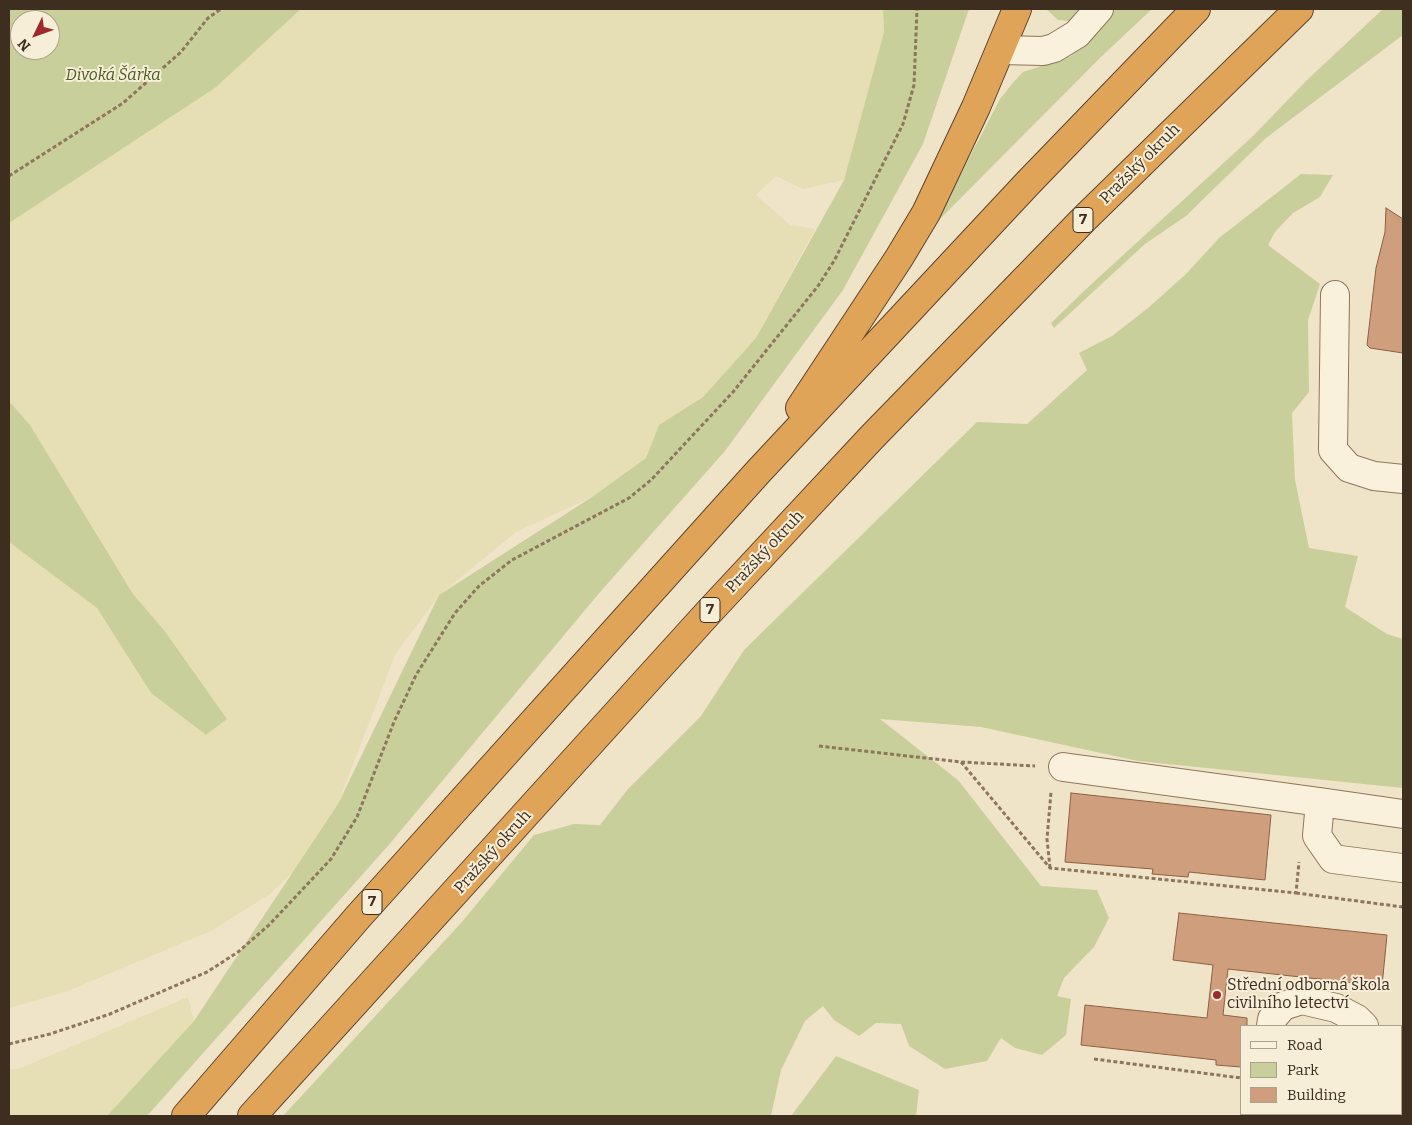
<!DOCTYPE html>
<html>
<head>
<meta charset="utf-8">
<style>
  body { margin:0 }
  #map { position:relative; width:1412px; height:1125px; overflow:hidden; background:#f0e4c8; font-family:Bitter,serif }
  canvas { display:block }
  .frame { position:absolute; inset:0; border:10px solid #3d2e20; pointer-events:none }
  .legend { position:absolute; left:1240px; top:1025px; width:162px; height:90px; box-sizing:border-box; background:#f7eed8; border:1px solid #ada18e; margin:0; padding:6px 9px; list-style:none; font-size:15px; color:#3d2e20 }
  .legend li { display:flex; align-items:center; gap:10px; height:25px }
  .legend b { width:25px; border:1px solid #ada18e }
  .north { position:absolute; left:10px; top:10px; width:50px; height:50px; box-sizing:border-box; background:#f7eed8; border:1px solid #ada18e; border-radius:50%; rotate:228deg; font-size:14px; font-weight:700; line-height:20px; text-align:center; color:#3d2e20 }
  .north::after { content:''; display:block; margin:auto; width:18px; height:22px; background:#9e2a2b; clip-path:polygon(50% 0,100% 100%,50% 72%,0 100%) }
</style>
</head>
<body>
<div id="map">
<canvas width="1412" height="1125"></canvas>
<div class="frame"></div>
<ul class="legend">
<li><b style="height:6px;background:#faf1dc"></b>Road</li>
<li><b style="height:14px;background:#c9cf9b"></b>Park</li>
<li><b style="height:14px;background:#cf9f7d"></b>Building</li>
</ul>
<div class="north">N</div>
</div>
<script>
const context = document.querySelector('canvas').getContext('2d');
context.lineJoin = 'round';
function fillPath(path, color) { context.fillStyle = color; context.fill(path, 'evenodd'); }
const poly = rows => new Path2D(rows.map(r => 'M' + r).join(''));
function strokePath(path, color, width, dash) { context.strokeStyle = color; context.lineWidth = width; context.lineCap = dash ? 'butt' : 'round'; context.setLineDash(dash || []); context.stroke(path); }
function label(font, color, halo, rows, align = 'center') {
  context.font = font + ' Bitter,serif'; context.lineWidth = 4; context.setLineDash([]); context.textBaseline = 'middle'; context.strokeStyle = halo; context.fillStyle = color; for (const [text, x, y, turn = 0] of rows) {
    context.save(); context.translate(x, y); context.rotate((+turn || 0) * Math.PI / 180); context.textAlign = isNaN(turn) ? turn : align; if (halo) context.strokeText(text, 0, 0); context.fillText(text, 0, 0); context.restore();
  }
}
const farmland = poly([
  [301,9,883,9,884,32,844,180,803,189,776,176,756,195,790,225,815,229,756,338,703,397,659,425,646,458,592,497,516,532,439,595,395,655,338,804,297,868,270,894,213,930,68,991,9,1008,9,542,97,608,151,693,206,735,227,719,164,630,133,594,30,425,9,401,9,223,215,88],
  [188,997,194,1021,107,1116,9,1116,9,1070,21,1068]
]);
const green = poly([
  [9,9,301,9,215,88,9,223],
  [20,20,50,20,50,50,20,50],
  [883,9,969,9,923,144,843,290,725,451,601,591,387,847,147,1116,107,1116,194,1021,338,804,439,595,592,497,646,458,659,425,703,397,756,338,844,180,884,32],
  [1046,9,1087,9,1070,21,1058,20],
  [1108,9,1152,9,1100,58,934,225,1000,99,1011,85,1023,72,1071,56,1084,44],
  [1383,9,1403,9,1403,35,1266,138,1186,216,1145,244,1054,328,1051,323,1085,290,1253,136,1307,80],
  [1301,174,1333,175,1320,197,1293,213,1275,232,1268,245,1320,284,1308,320,1309,392,1292,413,1295,480,1309,548,1358,556,1345,607,1387,634,1403,639,1403,788,1138,761,981,727,880,719,958,780,1041,886,1097,890,1109,918,1094,947,1064,978,1057,996,1071,999,1066,1035,1042,1055,1015,1048,1001,1038,987,1061,945,1069,909,1046,901,1024,876,1023,859,1036,834,1020,823,1006,805,1021,781,1070,771,1116,283,1116,461,923,534,835,574,824,600,825,628,789,701,716,744,650,977,422,1027,424,1087,370,1079,353,1112,336,1148,308,1186,274,1219,238],
  [9,401,30,425,133,594,164,630,227,719,206,735,151,693,97,608,9,542],
  [836,1056,919,1090,916,1116,791,1116]
]);
const building = poly([
  [1386,208,1403,219,1403,353,1370,348,1367,345,1376,268,1385,232,1386,208],
  [1071,793,1271,815,1265,880,1189,872,1188,877,1152,874,1153,869,1065,862,1071,793],
  [1179,913,1387,935,1382,986,1228,969,1223,1015,1247,1018,1247,1026,1241,1026,1241,1067,1216,1065,1216,1060,1081,1045,1085,1005,1207,1018,1213,965,1173,960,1179,913]
]);
const path = poly([
  [9,176,123,103,181,52,208,18,221,9],
  [819,746,961,762,1035,766],
  [961,762,1050,868,1296,893,1299,862],
  [1050,868,1047,839,1051,792],
  [1296,893,1403,907],
  [9,1044,50,1034,110,1014,207,972,238,952,269,925,331,859,357,817,394,722,416,675,455,613,479,586,512,560,629,498,651,480,733,392,818,286,834,261,903,124,914,85,917,9],
  [1094,1059,1241,1078]
]);
const minor = poly([
  [1001,50,1043,51,1054,48,1077,34,1099,9],
  [1335,295,1333,450,1349,468,1374,476,1403,479],
  [1063,767,1320,802],
  [1402,868,1333,859,1317,836,1320,802,1403,814],
  [1271,1026,1272,1019,1283,1006,1302,1000,1336,1008,1357,1019,1364,1026],
  [1401,1058,1403,1059]
]);
const highway = poly([
  [800,408,899,258,926,213,976,107,1017,9],
  [186,1116,358,917,758,472,1027,184,1196,9],
  [252,1116,708,613,872,437,1084,219,1299,9]
]);
const markers = [
  [1217,995,5,"#9e2a2b"]
];
const shields = [
  [1083,220,20],
  [710,610,20],
  [372,902,20]
];
const shieldNames = [
  ["7",1083,220],
  ["7",710,610],
  ["7",372,902]
];
const parkNames = [
  ["Divoká Šárka",113,76]
];
const streetNames = [
  ["Pražský okruh",1140,164,-45],
  ["Pražský okruh",765,552,-47],
  ["Pražský okruh",493,852,-48]
];
const poiNames = [
  ["Střední odborná škola",1227,986],
  ["civilního letectví",1227,1004]
];
fillPath(farmland, '#e6deb5');
fillPath(green, '#c9cf9b');
fillPath(building, '#cf9f7d');
strokePath(building, '#8d5f41', 1);
strokePath(minor, '#8d765c', 30);
strokePath(highway, '#5b4430', 30);
strokePath(path, '#8d765c', 3, [4, 2.5]);
strokePath(minor, '#faf1dc', 28);
strokePath(highway, '#e0a458', 28);
for (const [x, y, r, color] of markers) { const dot = new Path2D(); dot.arc(x, y, r, 0, 2 * Math.PI); context.fillStyle = color; context.fill(dot); strokePath(dot, '#f7eed8', 2); }
for (const [x, y, w] of shields) { const box = new Path2D(); box.roundRect(x - w / 2, y - 12.5, w, 25, 4); context.fillStyle = '#f7eed8'; context.fill(box); strokePath(box, '#3d2e20', 1); }
label('bold 15px', '#3d2e20', null, shieldNames);
label('italic 16px', '#4d5a26', '#f7eed8', parkNames);
label('16px', '#3d2e20', '#f7eed8', streetNames);
label('16px', '#3d2e20', '#f7eed8', poiNames, 'left');
</script>
</body>
</html>
